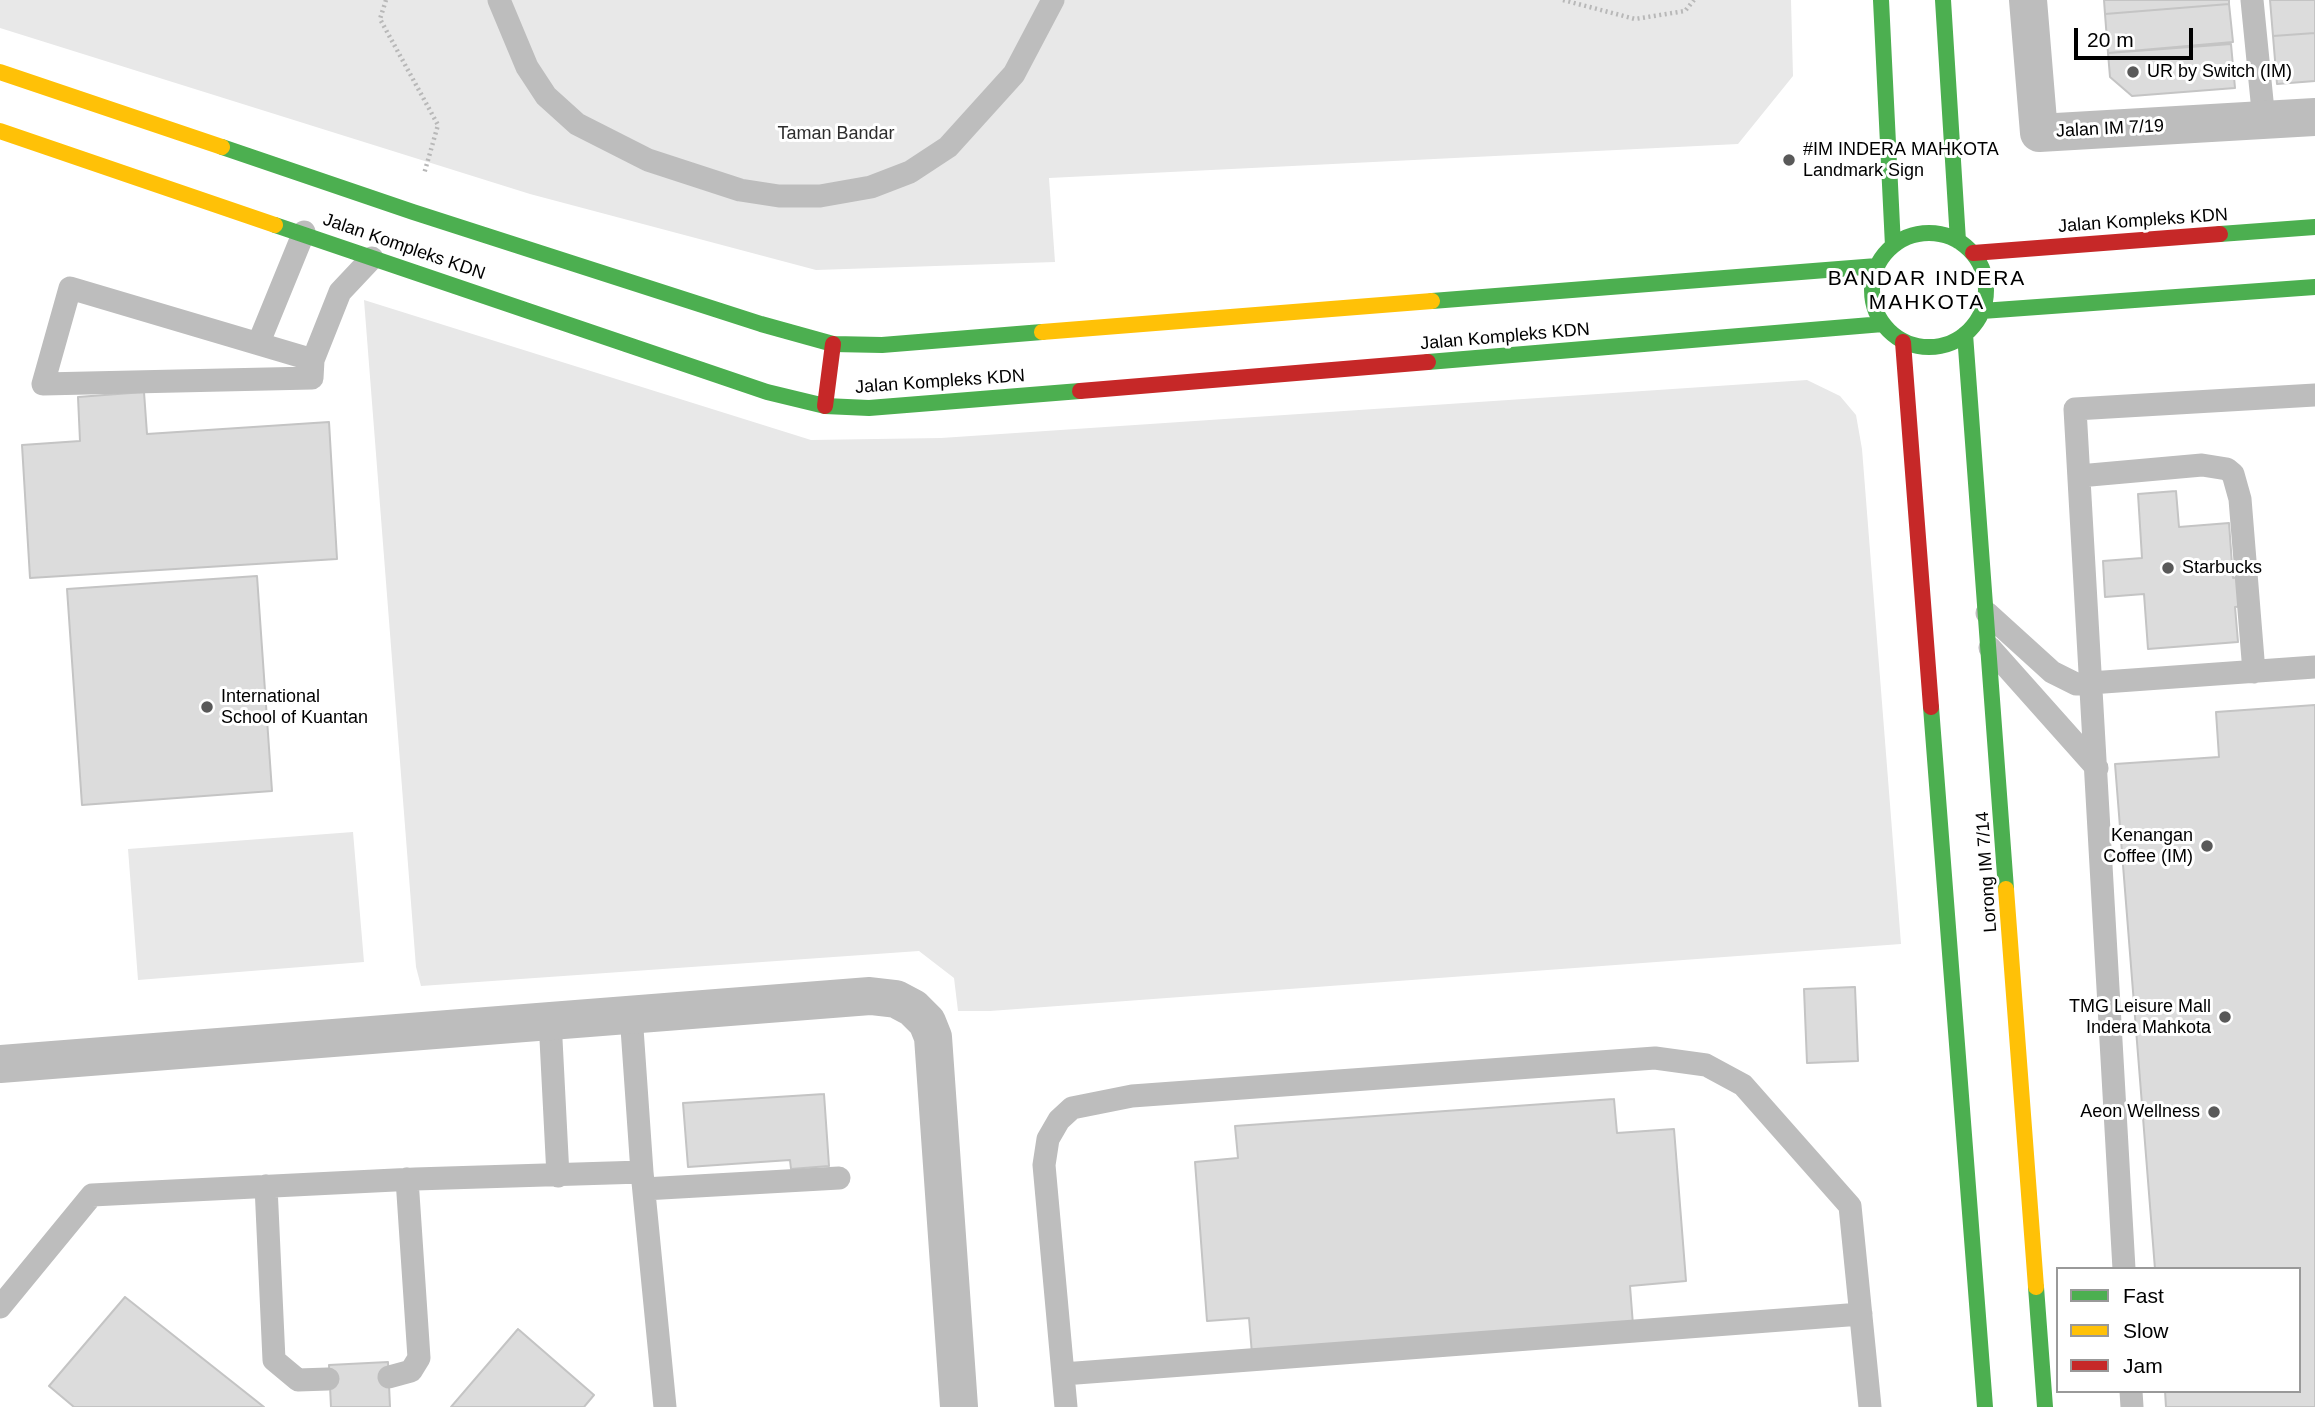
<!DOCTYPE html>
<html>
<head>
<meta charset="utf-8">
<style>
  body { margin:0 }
  #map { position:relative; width:2315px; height:1407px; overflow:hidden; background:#fff; font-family:Helvetica,sans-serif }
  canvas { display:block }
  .legend { position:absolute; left:2056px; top:1267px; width:245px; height:126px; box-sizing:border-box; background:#fff; border:2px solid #999; margin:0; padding:9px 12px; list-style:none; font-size:21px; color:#000 }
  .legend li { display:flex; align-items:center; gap:14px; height:35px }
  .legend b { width:35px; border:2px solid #999 }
  .scale { position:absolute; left:2074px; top:28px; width:119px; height:32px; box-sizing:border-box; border:4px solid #000; border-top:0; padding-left:9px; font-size:21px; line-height:24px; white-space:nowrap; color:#000; -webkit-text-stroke:5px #fff; paint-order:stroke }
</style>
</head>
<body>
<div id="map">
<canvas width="2315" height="1407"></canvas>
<ul class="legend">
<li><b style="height:9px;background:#4caf50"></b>Fast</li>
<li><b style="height:9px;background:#ffc107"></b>Slow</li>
<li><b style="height:9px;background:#c62828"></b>Jam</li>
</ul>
<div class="scale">20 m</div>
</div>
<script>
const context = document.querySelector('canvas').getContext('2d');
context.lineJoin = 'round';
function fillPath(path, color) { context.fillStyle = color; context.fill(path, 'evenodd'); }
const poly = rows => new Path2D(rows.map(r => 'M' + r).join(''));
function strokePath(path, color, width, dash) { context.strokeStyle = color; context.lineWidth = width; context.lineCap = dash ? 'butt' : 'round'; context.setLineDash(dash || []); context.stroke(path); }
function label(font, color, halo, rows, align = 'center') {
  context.font = font + ' Helvetica,sans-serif'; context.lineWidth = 6; context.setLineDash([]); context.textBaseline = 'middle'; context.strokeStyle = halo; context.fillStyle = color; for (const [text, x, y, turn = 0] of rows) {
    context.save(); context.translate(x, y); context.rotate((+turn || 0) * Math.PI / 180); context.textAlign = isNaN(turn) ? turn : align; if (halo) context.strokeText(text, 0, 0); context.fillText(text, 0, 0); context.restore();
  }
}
const green = poly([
  [0,0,1791,0,1793,76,1738,144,1049,178,1055,262,816,270,530,194,0,28],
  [364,300,811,440,941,438,1807,380,1840,396,1856,415,1862,449,1901,944,990,1011,958,1011,954,978,919,951,421,986,416,967],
  [353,832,364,962,138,980,128,849]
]);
const building = poly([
  [2104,0,2229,0,2229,4,2105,14,2104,0],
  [2270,0,2315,0,2315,33,2273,36,2270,0],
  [2229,4,2233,42,2108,53,2105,14,2229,4],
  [2315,33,2315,81,2277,84,2273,36,2315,33],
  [2231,44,2235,88,2132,96,2110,77,2108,53,2231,44],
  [144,392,147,434,329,422,337,559,30,578,22,445,80,441,78,397,144,392],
  [2176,491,2179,527,2229,523,2233,578,2253,576,2255,605,2235,607,2238,642,2148,649,2144,594,2105,597,2103,561,2142,558,2138,494,2176,491],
  [257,576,272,791,82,805,67,589,257,576],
  [2315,705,2315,1407,2166,1407,2165,1391,2299,1391,2299,1269,2155,1269,2115,764,2219,757,2216,712,2315,705],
  [1855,987,1858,1061,1807,1063,1804,989,1855,987],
  [824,1094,829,1166,791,1169,790,1160,688,1167,683,1103,824,1094],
  [1614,1099,1617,1133,1674,1129,1686,1281,1630,1286,1633,1325,1252,1354,1249,1318,1207,1321,1195,1162,1238,1158,1235,1126,1614,1099],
  [125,1297,264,1407,74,1407,49,1386,125,1297],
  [518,1329,594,1395,584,1407,451,1407,518,1329],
  [388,1362,390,1407,331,1407,329,1365,388,1362]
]);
const path = poly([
  [386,0,380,19,438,125,424,174],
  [1563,0,1635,19,1685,11,1694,0]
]);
const lane = poly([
  [499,0,527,67,546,96,577,124,648,160,740,190,779,196,820,196,871,187,910,172,948,147,1014,74,1053,0],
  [2252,0,2264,121],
  [259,342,304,232],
  [313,360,70,288,43,384,312,378,313,360,340,292,372,258],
  [2079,476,2202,465,2227,469,2233,474,2240,499,2254,672],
  [1987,613,2052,672,2076,684,2315,667],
  [1990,648,2097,768],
  [631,1014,642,1172,665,1407],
  [550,1020,558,1176],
  [266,1186,274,1360,298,1380,328,1379],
  [644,1189,839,1178],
  [2124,1269,2075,409,2315,395],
  [0,1307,92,1195,415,1179,642,1172],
  [1063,1374,1861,1314],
  [389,1377,411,1371,419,1358,407,1179],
  [2131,1391,2132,1407],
  [1066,1407,1044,1165,1048,1139,1059,1120,1072,1108,1132,1096,1655,1058,1706,1065,1743,1085,1850,1206,1870,1407]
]);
const street = poly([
  [2028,0,2039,133,2315,117],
  [0,1064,870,996,896,999,913,1008,927,1022,933,1037,959,1407]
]);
const fast = poly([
  [1881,0,1893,246],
  [1943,0,1958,241],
  [222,147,413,212,761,324,833,344,882,345,1042,332],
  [275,225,767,392,825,406,869,408,1080,391],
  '1872 290a57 57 0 1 1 114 0a57 57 0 1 1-114 0Z',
  [2220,234,2315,227],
  [1432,301,1877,266],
  [1982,311,2315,287],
  [1965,334,2006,889],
  [1428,362,1883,324],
  [1931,707,1985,1407],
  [2036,1287,2045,1407]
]);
const slow = poly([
  [0,72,222,147],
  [0,131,275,225],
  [1042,332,1432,301],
  [2006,889,2036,1287]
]);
const jam = poly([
  [1973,253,2220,234],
  [1903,342,1931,707],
  [1080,391,1428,362],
  [825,406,833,344]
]);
const markers = [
  [2133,72,7,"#595959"],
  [1789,160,7,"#595959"],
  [2168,568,7,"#595959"],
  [207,707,7,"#595959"],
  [2207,846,7,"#595959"],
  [2225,1017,7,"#595959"],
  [2214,1112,7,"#595959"]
];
const poiNames = [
  ["UR by Switch (IM)",2147,72],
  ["#IM INDERA MAHKOTA",1803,150],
  ["Landmark Sign",1803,171],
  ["Starbucks",2182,568],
  ["International",221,697],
  ["School of Kuantan",221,718],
  ["Kenangan",2193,836,"right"],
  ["Coffee (IM)",2193,857,"right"],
  ["TMG Leisure Mall",2211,1007,"right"],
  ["Indera Mahkota",2211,1028,"right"],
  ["Aeon Wellness",2200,1112,"right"]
];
const streetNames = [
  ["Jalan IM 7/19",2110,129,-3],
  ["Jalan Kompleks KDN",2143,221,-4],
  ["Jalan Kompleks KDN",404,247,19],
  ["Jalan Kompleks KDN",1505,337,-5],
  ["Jalan Kompleks KDN",940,382,-4],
  ["Lorong IM 7/14",1987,872,-94]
];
const parkNames = [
  ["Taman Bandar",836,134]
];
const quarterNames = [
  ["BANDAR INDERA",1927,279],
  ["MAHKOTA",1927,303]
];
fillPath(green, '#e8e8e8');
fillPath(building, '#dcdcdc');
strokePath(building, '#c4c4c4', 2);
strokePath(path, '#b8b8b8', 4.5, [2, 3.5]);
strokePath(lane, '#bdbdbd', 23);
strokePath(street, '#bdbdbd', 38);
strokePath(fast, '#4caf50', 16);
strokePath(slow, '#ffc107', 16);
strokePath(jam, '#c62828', 16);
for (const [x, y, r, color] of markers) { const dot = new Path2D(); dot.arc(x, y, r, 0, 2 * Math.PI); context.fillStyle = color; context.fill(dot); strokePath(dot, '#fff', 2.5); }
label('18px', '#000', '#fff', poiNames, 'left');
label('18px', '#000', '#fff', streetNames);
label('18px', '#2d2d2d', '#fff', parkNames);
context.letterSpacing = '2px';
label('21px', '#000', '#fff', quarterNames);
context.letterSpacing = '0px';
</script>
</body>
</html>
